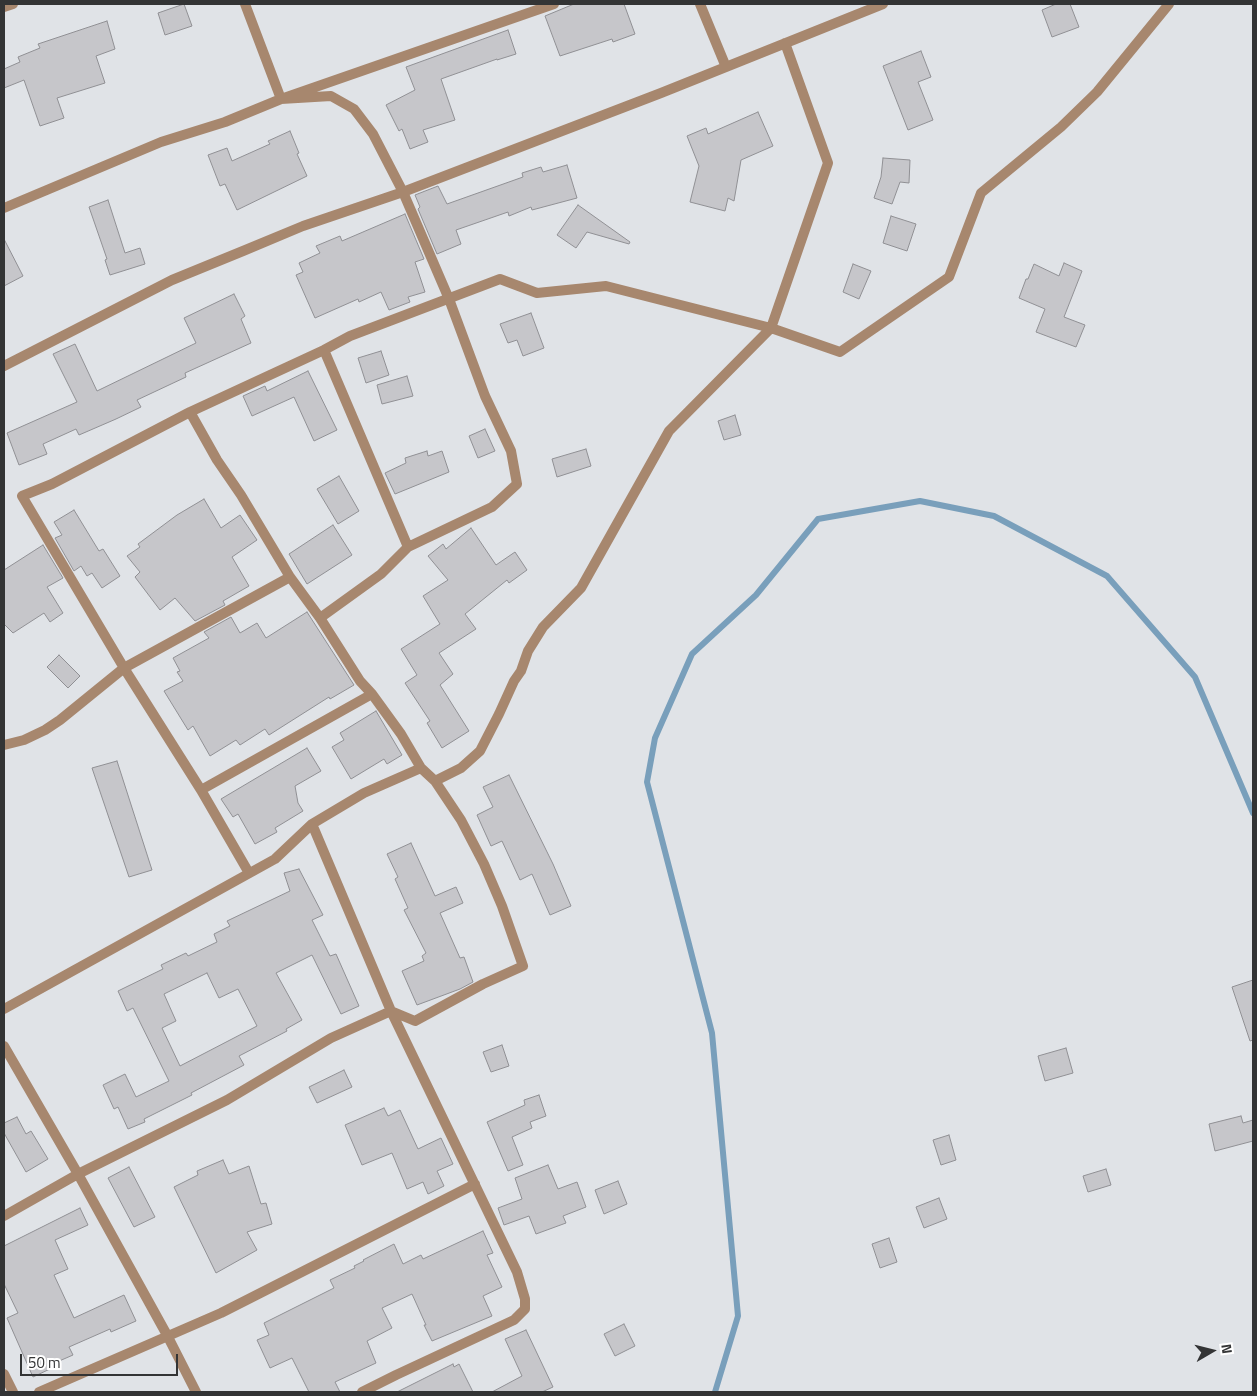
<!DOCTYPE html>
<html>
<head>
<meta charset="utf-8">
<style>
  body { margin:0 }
  #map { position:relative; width:1257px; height:1396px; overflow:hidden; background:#e0e3e7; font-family:"Titillium Web",sans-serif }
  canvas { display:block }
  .frame { position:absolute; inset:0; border:5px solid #333435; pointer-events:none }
  .north { position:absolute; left:1187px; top:1326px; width:50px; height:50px; -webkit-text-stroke:4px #fff; paint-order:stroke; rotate:82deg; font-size:14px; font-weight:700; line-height:20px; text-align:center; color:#333435 }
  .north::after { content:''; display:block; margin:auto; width:18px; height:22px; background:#333435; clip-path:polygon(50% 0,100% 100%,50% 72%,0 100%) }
  .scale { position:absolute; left:20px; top:1354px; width:158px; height:22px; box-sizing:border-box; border:2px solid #333435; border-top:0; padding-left:6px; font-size:15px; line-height:18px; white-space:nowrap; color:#333435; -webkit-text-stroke:4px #fff; paint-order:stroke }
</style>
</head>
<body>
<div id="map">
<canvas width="1257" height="1396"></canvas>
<div class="frame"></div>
<div class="north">N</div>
<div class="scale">50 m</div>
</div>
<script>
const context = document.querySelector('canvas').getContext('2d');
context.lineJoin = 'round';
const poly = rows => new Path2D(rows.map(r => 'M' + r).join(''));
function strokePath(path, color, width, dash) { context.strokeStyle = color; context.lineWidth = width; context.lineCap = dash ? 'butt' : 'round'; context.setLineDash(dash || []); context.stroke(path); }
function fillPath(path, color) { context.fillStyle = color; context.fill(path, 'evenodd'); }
const stream = poly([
  [715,1392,738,1316,712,1033,647,782,655,738,692,654,756,595,818,519,920,501,994,516,1107,576,1195,677,1253,813]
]);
const building = poly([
  [184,4,192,26,165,35,158,13,184,4],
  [574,4,624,4,635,34,613,42,612,39,560,56,545,16,574,4],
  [1056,4,1070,4,1079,27,1052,37,1042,10,1056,4],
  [107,21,115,49,96,56,105,83,57,98,64,118,40,126,24,80,4,88,4,69,20,62,18,57,40,48,38,44,107,21],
  [508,30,516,54,497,60,497,59,441,79,455,120,423,130,428,142,410,149,402,129,399,131,386,105,415,90,406,67,508,30],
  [921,51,931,77,918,82,933,120,908,130,883,66,921,51],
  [758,112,773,146,741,160,734,201,728,198,725,211,690,202,699,166,687,136,706,128,708,134,758,112],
  [290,131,299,153,297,154,307,176,237,210,225,184,220,186,208,155,227,148,232,161,270,144,268,141,290,131],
  [883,158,910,160,909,183,900,182,892,204,874,198,881,177,883,158],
  [567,165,577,198,532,210,531,207,509,216,508,212,456,230,461,244,437,254,418,209,420,207,415,195,438,186,447,204,523,177,522,173,541,167,543,172,567,165],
  [108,200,125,253,140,248,145,264,110,275,105,260,107,259,89,207,108,200],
  [578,205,630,242,629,244,587,232,576,248,557,235,578,205],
  [405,214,424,259,415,262,425,292,408,297,410,302,389,310,381,292,359,302,358,299,315,318,296,275,303,272,299,263,320,253,316,246,340,236,342,241,405,214],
  [891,216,916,224,907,251,883,243,891,216],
  [4,239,23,276,4,286,4,239],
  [1064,263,1082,271,1064,317,1085,325,1076,347,1036,332,1045,309,1019,298,1026,279,1028,279,1034,264,1059,276,1064,263],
  [853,264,871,271,859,299,843,292,853,264],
  [234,294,245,316,241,319,251,343,185,373,186,377,137,400,141,407,116,419,79,435,76,429,43,444,47,454,19,465,7,433,77,402,53,354,75,344,97,391,196,343,184,318,234,294],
  [531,313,544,348,523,356,517,340,508,343,500,324,531,313],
  [381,351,389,375,366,383,358,358,381,351],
  [308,371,337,430,314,441,294,397,252,416,243,396,265,386,267,391,308,371],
  [407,376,413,396,382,404,377,385,407,376],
  [735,415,741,435,724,440,718,421,735,415],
  [485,429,495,451,478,458,469,436,485,429],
  [586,449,591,466,557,477,552,459,586,449],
  [427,451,428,456,442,451,449,472,395,494,385,473,406,463,405,458,427,451],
  [339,476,359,511,338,524,317,489,339,476],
  [204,499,221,528,240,515,257,540,232,557,249,586,223,601,225,605,195,621,175,598,160,610,135,577,140,572,127,556,140,547,138,544,177,515,204,499],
  [74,510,99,551,103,549,120,576,102,588,92,573,87,576,81,566,74,571,55,538,62,535,54,522,74,510],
  [333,525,352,555,307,584,289,554,333,525],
  [471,528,496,565,515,552,527,570,509,583,507,580,465,614,476,629,439,653,453,674,440,685,469,731,442,748,427,723,430,721,405,683,417,675,401,649,440,624,423,596,448,580,428,556,443,544,446,549,471,528],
  [43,545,63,578,47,587,63,613,50,622,44,613,13,633,4,624,4,570,43,545],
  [307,612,354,685,330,699,329,697,269,735,265,729,240,745,236,740,210,756,193,726,188,730,164,691,183,681,177,672,180,671,173,658,209,638,204,632,231,617,240,633,257,623,266,638,307,612],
  [59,655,80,676,68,688,47,667,59,655],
  [376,711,402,755,387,764,384,759,351,779,332,747,344,740,340,733,376,711],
  [307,748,321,771,295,786,298,803,303,811,275,828,277,832,255,844,238,814,233,817,221,799,307,748],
  [117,761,152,870,129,877,92,768,117,761],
  [509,775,553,864,571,906,550,915,532,874,520,880,502,841,491,846,477,815,493,807,483,787,509,775],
  [411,843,435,896,456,887,463,903,440,913,460,958,464,957,473,982,460,989,417,1005,402,971,424,961,422,956,426,953,404,910,408,908,395,879,398,877,387,854,411,843],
  [299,869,323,915,312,920,330,956,336,954,359,1006,341,1014,312,955,276,973,302,1020,286,1029,287,1031,239,1056,244,1065,191,1093,192,1095,144,1119,145,1122,128,1129,118,1107,114,1109,103,1085,125,1074,136,1097,169,1081,133,1008,127,1011,118,991,163,969,161,965,186,953,188,956,217,942,214,934,230,926,227,921,290,891,284,873,299,869],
  [207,973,219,998,238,989,257,1026,180,1066,162,1028,176,1021,164,994,207,973],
  [1253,980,1253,1040,1250,1041,1232,987,1253,980],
  [502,1045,509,1066,491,1072,483,1052,502,1045],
  [1066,1048,1073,1073,1045,1081,1038,1056,1066,1048],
  [344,1070,352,1087,317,1103,309,1087,344,1070],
  [539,1095,546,1116,530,1122,532,1128,512,1137,523,1165,508,1171,487,1122,525,1105,524,1100,539,1095],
  [384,1108,388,1116,400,1110,418,1149,441,1138,453,1164,437,1171,444,1186,428,1194,423,1182,407,1189,392,1153,362,1165,345,1125,384,1108],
  [1241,1116,1243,1123,1253,1120,1253,1141,1215,1151,1209,1124,1241,1116],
  [17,1117,26,1134,31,1131,48,1159,26,1172,4,1133,4,1123,17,1117],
  [949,1135,956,1160,941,1165,933,1140,949,1135],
  [223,1160,229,1174,249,1166,261,1204,266,1203,272,1224,247,1232,257,1250,216,1273,174,1187,198,1175,197,1171,223,1160],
  [548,1165,558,1189,577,1182,586,1207,563,1216,566,1223,536,1234,529,1216,504,1225,498,1208,522,1199,515,1178,548,1165],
  [129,1167,155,1217,134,1227,108,1178,129,1167],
  [1106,1169,1111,1185,1088,1192,1083,1176,1106,1169],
  [618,1181,627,1204,604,1214,595,1190,618,1181],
  [939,1198,947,1219,924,1228,916,1207,939,1198],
  [80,1208,88,1225,55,1240,68,1269,54,1275,74,1318,124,1295,136,1321,111,1332,110,1329,69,1347,73,1355,50,1365,52,1368,33,1377,7,1318,18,1313,4,1284,4,1246,80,1208],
  [483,1231,493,1253,487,1255,502,1287,483,1296,492,1316,432,1341,424,1325,426,1325,412,1294,382,1308,392,1328,367,1341,376,1363,335,1382,340,1392,309,1392,292,1358,270,1368,257,1340,269,1335,264,1323,334,1288,330,1280,355,1268,354,1266,364,1261,363,1260,394,1244,403,1264,421,1255,423,1259,483,1231],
  [889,1238,897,1262,880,1268,872,1244,889,1238],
  [624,1324,635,1346,615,1356,604,1334,624,1324],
  [526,1330,553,1387,542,1392,492,1392,522,1376,505,1339,526,1330],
  [453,1364,454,1367,459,1364,473,1392,397,1392,453,1364]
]);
const street = poly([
  [245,4,281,99],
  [700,4,726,67],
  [4,7,13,4],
  [281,99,331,96,354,109,373,134,403,192,449,299,485,396,511,451,517,484,492,507,408,547,381,574,320,618],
  [4,208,161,142,225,122,281,99,554,4],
  [324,350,408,547],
  [4,366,172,280,243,251,303,226,403,192,661,93,883,4],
  [190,412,217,460,241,495,290,577,320,618,360,681,372,694,401,734,421,768],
  [4,745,24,740,45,730,60,720,124,668,290,577],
  [201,790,372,694],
  [249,873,201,790,124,668,22,496,52,484,190,412,324,350,350,336,500,279,537,293,606,286,771,328,828,163,785,43],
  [4,1009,275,859,312,824,364,793,421,768,435,781],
  [4,1046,78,1174,167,1335,196,1392],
  [4,1216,78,1174,227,1100,331,1038,391,1011,312,824],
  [4,1374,13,1392],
  [39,1392,221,1313,475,1184],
  [362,1392,396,1375,514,1320,525,1309,525,1299,517,1272,391,1011,415,1021,483,984,523,966,502,906,484,864,461,820,435,781,461,768,480,751,499,714,514,681,521,671,528,651,543,627,581,588,669,431,771,328,840,352,949,277,981,193,1061,127,1097,92,1169,4]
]);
strokePath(stream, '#799fbb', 6);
fillPath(building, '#c6c6ca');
strokePath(building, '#909094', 1);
strokePath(street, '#a7876e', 10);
</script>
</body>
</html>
